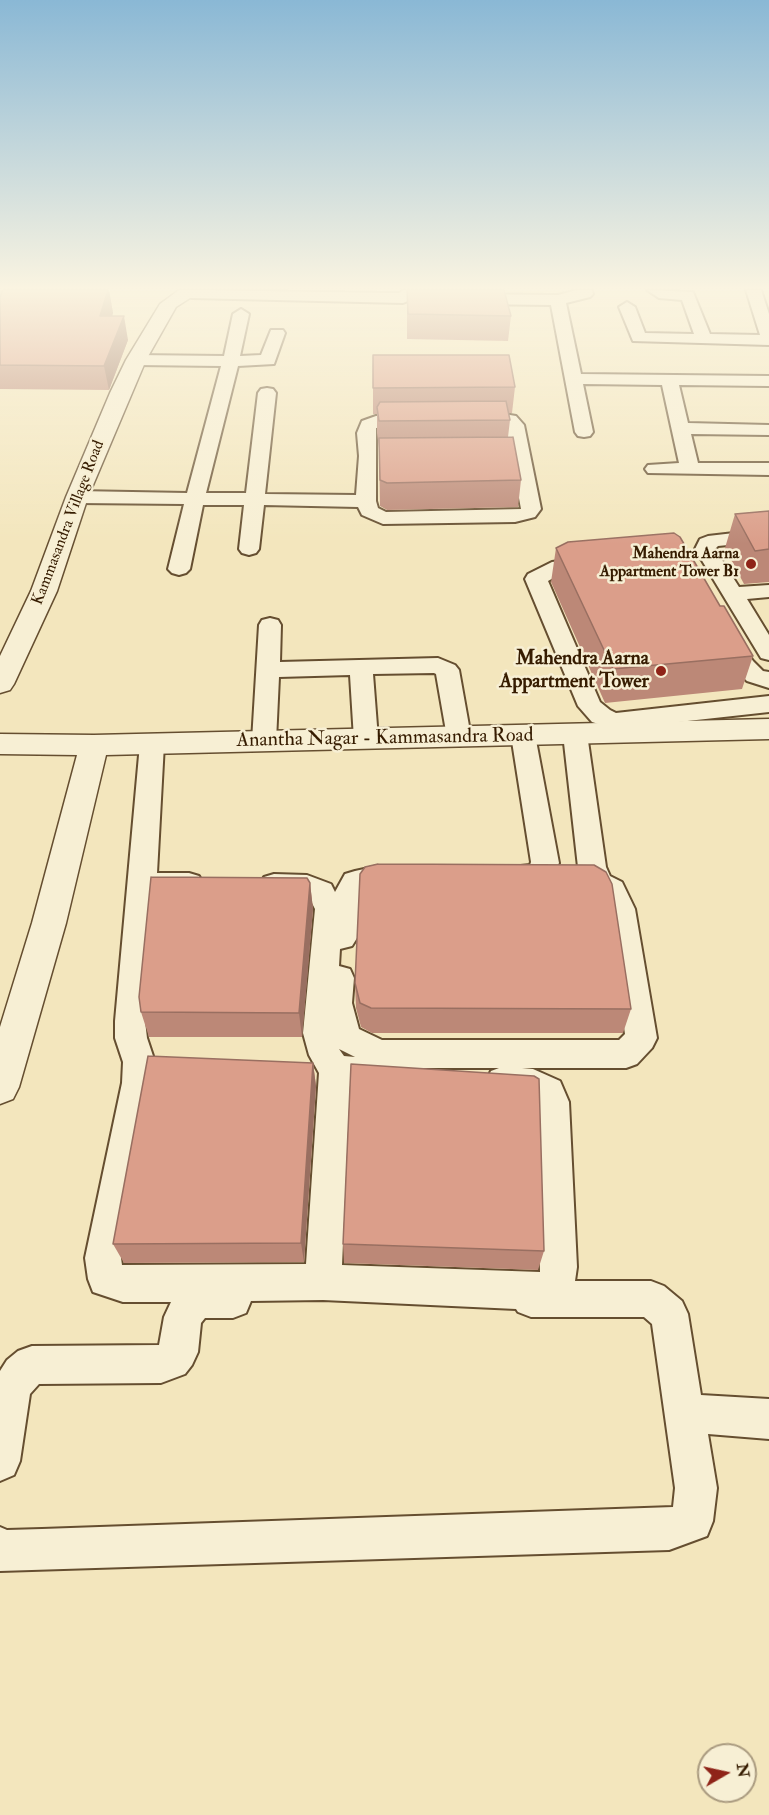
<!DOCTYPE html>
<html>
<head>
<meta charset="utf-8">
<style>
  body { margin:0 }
  #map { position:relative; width:769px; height:1815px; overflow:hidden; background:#f3e6bd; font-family:"IM FELL Double Pica",serif }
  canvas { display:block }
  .north { position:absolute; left:697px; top:1743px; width:60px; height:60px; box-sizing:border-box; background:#f7efd4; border:2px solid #aa9b80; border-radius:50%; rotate:81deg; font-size:16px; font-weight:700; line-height:24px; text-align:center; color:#361c01 }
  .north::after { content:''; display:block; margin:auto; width:21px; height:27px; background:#8f2418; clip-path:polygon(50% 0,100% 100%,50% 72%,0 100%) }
</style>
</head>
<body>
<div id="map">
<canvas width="769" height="1815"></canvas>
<div class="north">N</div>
</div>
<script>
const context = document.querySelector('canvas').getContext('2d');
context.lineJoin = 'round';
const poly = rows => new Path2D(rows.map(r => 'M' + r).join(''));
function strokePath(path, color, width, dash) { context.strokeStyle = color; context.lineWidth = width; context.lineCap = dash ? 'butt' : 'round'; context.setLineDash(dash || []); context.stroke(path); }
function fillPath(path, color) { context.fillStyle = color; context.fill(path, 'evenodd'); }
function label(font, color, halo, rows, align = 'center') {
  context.font = font + ' "IM FELL Double Pica",serif'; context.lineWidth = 5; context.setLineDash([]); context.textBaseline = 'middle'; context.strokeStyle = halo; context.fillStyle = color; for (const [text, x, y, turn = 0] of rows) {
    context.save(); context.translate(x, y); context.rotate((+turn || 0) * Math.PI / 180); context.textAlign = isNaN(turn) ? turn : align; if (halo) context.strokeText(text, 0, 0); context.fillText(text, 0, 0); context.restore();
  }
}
const minor = poly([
  [186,290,399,293,403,290,420,290,408,301,403,303,192,298,187,296,184,293,186,290],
  [577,290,592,290,593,294,590,297,566,303,581,374,769,376,769,386,679,385,688,423,769,425,769,435,691,434,698,463,769,463,769,475,648,473,645,469,648,465,679,463,662,385,583,384,593,432,590,436,584,437,578,436,575,432,551,305,469,304,461,299,469,294,558,295,577,290],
  [647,290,693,292,710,334,760,335,746,290,761,290,769,314,769,345,633,341,619,307,627,302,635,307,645,333,694,334,682,300,659,298,647,290],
  [241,309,249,314,240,356,261,355,271,330,283,330,285,333,274,364,238,366,206,493,246,493,258,393,261,389,267,388,273,389,276,393,265,494,356,495,359,456,357,433,362,421,376,416,415,415,421,416,424,420,421,424,376,428,376,501,378,508,386,512,521,509,506,426,470,424,464,423,461,419,464,415,470,414,510,415,516,416,524,425,541,509,535,517,515,522,383,524,362,515,358,507,264,505,259,549,256,553,249,555,242,553,239,549,244,505,203,505,190,569,186,573,179,575,172,573,168,569,184,504,77,503,70,501,67,497,70,493,77,491,187,493,221,366,136,365,128,360,136,355,224,356,233,314,241,309],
  [769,529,769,541,718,546,715,549,739,587,769,585,769,597,747,599,769,635,769,660,761,658,695,549,700,539,708,536,769,529],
  [590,557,597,559,601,563,597,567,564,572,548,581,600,702,610,710,616,713,769,696,769,712,615,729,592,722,578,706,525,579,528,574,552,562,590,557],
  [270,618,278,620,281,625,280,662,438,658,455,665,459,670,471,737,468,743,459,746,450,743,447,737,436,674,434,673,373,674,378,739,375,745,366,748,357,745,354,739,350,675,279,677,276,741,273,747,264,750,255,747,252,741,259,625,262,620,270,618],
  [727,632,735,634,753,661,763,671,769,672,769,688,747,681,737,671,716,639,719,634,727,632],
  [575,726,584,728,587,734,606,867,610,876,622,882,635,909,657,1038,652,1048,637,1064,626,1068,522,1068,533,1069,560,1081,569,1102,577,1267,575,1281,651,1281,664,1286,682,1301,688,1314,701,1395,769,1399,769,1439,708,1434,717,1488,713,1521,707,1536,669,1550,0,1571,0,1527,7,1530,42,1529,673,1507,675,1488,652,1324,644,1317,531,1317,518,1312,516,1309,323,1300,251,1301,246,1313,233,1318,205,1318,201,1323,198,1352,192,1365,185,1374,161,1383,39,1384,30,1394,20,1461,14,1475,0,1481,0,1371,7,1360,18,1351,32,1346,159,1345,164,1317,171,1302,123,1302,93,1292,88,1279,85,1258,122,1083,123,1062,115,1038,115,1021,140,744,143,738,152,735,161,738,164,744,157,873,189,873,199,876,203,884,199,892,189,895,155,895,145,1021,147,1038,155,1062,154,1083,121,1258,122,1265,306,1264,319,1073,309,1055,303,1033,315,909,310,899,304,897,274,896,264,893,260,885,264,877,274,874,307,875,331,884,335,892,345,874,355,871,378,866,397,866,407,869,411,877,407,885,364,891,359,900,357,938,352,946,340,949,339,966,350,969,354,978,352,1003,359,1029,382,1040,619,1040,625,1034,607,909,601,897,590,891,578,867,563,734,566,728,575,726],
  [339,1049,355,1057,344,1056,339,1049],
  [404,1068,499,1068,491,1071,486,1081,491,1091,502,1095,529,1097,536,1101,540,1272,342,1265,350,1085,390,1087,401,1083,406,1073,404,1068],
  [523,727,532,729,535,735,559,863,548,883,538,886,512,887,502,884,498,876,502,868,530,865,531,862,511,735,514,729,523,727]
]);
const tertiary = poly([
  [179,290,217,290,214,294,190,298,176,307,146,360,88,497,57,591,14,684,10,690,0,693,0,656,31,591,66,497,110,393,126,360,160,304,179,290],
  [769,719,769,739,106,755,66,923,19,1087,13,1099,0,1104,0,1027,32,923,77,755,0,754,0,734,94,735,769,719]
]);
const wall = poly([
  [0,290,109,290,113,313,112,316,128,340,109,390,0,389],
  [407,290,511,316,508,341,407,339],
  [373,355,515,387,512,413,508,413,510,420,508,437,521,480,518,507,387,510,380,506,379,448,377,433,377,414,373,414],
  [769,511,769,582,744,584,725,548,735,514],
  [556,548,720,606,753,656,742,689,605,703,551,582],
  [310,883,313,909,302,1037,149,1037,141,1012],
  [355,983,631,1009,623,1033,372,1033,361,1027,356,1008],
  [313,1063,316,1086,304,1262,124,1263,113,1244],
  [343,1244,544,1251,538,1270,344,1263]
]);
const shadedWall = poly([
  [108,290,109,290,113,313,105,341,100,316],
  [124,316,128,340,109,390,104,366],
  [310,883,313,909,302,1037,299,1013],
  [313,1063,316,1086,304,1262,301,1243]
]);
const building = poly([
  [3,290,108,290,100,316,124,316,104,366,0,365,0,297,3,290],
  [407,290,504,290,511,316,408,314,407,290],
  [373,355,509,355,515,387,373,388,373,355],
  [506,401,510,420,379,421,377,407,380,402,506,401],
  [513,437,521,480,387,483,380,480,379,438,513,437],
  [769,511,769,549,755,551,735,514,769,511],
  [674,533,680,537,720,606,724,606,753,656,613,669,556,548,568,542,674,533],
  [378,864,594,865,606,872,612,884,631,1009,371,1008,360,1003,355,983,360,874,365,867,378,864],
  [151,877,307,878,310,883,299,1013,141,1012,139,997,151,877],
  [148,1056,313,1063,301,1243,113,1244,148,1056],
  [351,1064,534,1076,539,1079,544,1251,343,1244,351,1064]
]);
const markers = [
  [751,564,6,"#8f2418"],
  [661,671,6,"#8f2418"]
];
const farStreetnames = [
  ["Kammasandra Village Road",69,523,-69]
];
const farPoinames = [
  ["Mahendra Aarna",739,555],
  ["Appartment Tower B1",739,573]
];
const poiNames = [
  ["Mahendra Aarna",649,660],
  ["Appartment Tower",649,683]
];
const streetNames = [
  ["Anantha Nagar - Kammasandra Road",385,739,-1]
];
strokePath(minor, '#654e30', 4);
strokePath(tertiary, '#654e30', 3);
fillPath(minor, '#f7efd4');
fillPath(tertiary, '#f7efd4');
fillPath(wall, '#bc8877');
fillPath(shadedWall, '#996f61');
fillPath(building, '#db9e8a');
strokePath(building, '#996f61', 1.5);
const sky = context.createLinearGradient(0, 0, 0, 544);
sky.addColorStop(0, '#8ab8d5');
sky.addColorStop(0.53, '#faf4e1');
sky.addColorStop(1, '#faf4e100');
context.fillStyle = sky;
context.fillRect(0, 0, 769, 544);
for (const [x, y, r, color] of markers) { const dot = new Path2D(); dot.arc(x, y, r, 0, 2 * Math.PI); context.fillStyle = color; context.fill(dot); strokePath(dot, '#f7efd4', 2); }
label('16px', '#361c01', '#f7efd4', farStreetnames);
label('bold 16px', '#361c01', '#f7efd4', farPoinames, 'right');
label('bold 20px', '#361c01', '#f7efd4', poiNames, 'right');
label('20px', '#361c01', '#f7efd4', streetNames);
</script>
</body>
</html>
